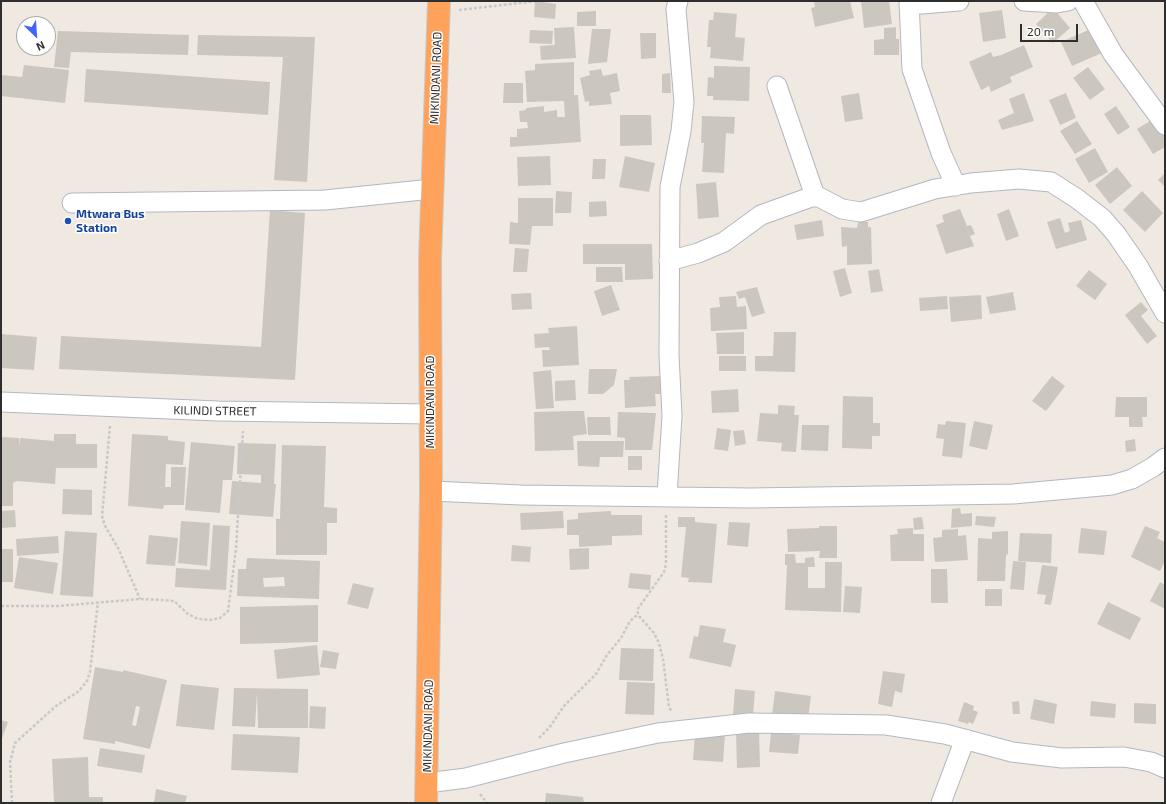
<!DOCTYPE html>
<html>
<head>
<meta charset="utf-8">
<style>
  body { margin:0 }
  #map { position:relative; width:1166px; height:804px; overflow:hidden; background:#efe9e1; font-family:"Exo 2",sans-serif }
  canvas { display:block }
  .frame { position:absolute; inset:0; border:2px solid #2e2e2e; pointer-events:none }
  .north { position:absolute; left:16px; top:16px; width:40px; height:40px; box-sizing:border-box; background:#fff; border:1px solid #ababab; border-radius:50%; rotate:155deg; font-size:11px; font-weight:700; line-height:16px; text-align:center; color:#2e2e2e }
  .north::after { content:''; display:block; margin:auto; width:14px; height:18px; background:#4264fb; clip-path:polygon(50% 0,100% 100%,50% 72%,0 100%) }
  .scale { position:absolute; left:1020px; top:24px; width:58px; height:18px; box-sizing:border-box; border:2px solid #2e2e2e; border-top:0; padding-left:5px; font-size:12px; line-height:14px; white-space:nowrap; color:#2e2e2e; -webkit-text-stroke:3px #fff; paint-order:stroke }
</style>
</head>
<body>
<div id="map">
<canvas width="1166" height="804"></canvas>
<div class="frame"></div>
<div class="north">N</div>
<div class="scale">20 m</div>
</div>
<script>
const context = document.querySelector('canvas').getContext('2d');
context.lineJoin = 'round';
function fillPath(path, color) { context.fillStyle = color; context.fill(path, 'evenodd'); }
const poly = rows => new Path2D(rows.map(r => 'M' + r).join(''));
function strokePath(path, color, width, dash) { context.strokeStyle = color; context.lineWidth = width; context.lineCap = dash ? 'butt' : 'round'; context.setLineDash(dash || []); context.stroke(path); }
function label(font, color, halo, rows, align = 'center') {
  context.font = font + ' "Exo 2",sans-serif'; context.lineWidth = 3; context.setLineDash([]); context.textBaseline = 'middle'; context.strokeStyle = halo; context.fillStyle = color; for (const [text, x, y, turn = 0] of rows) {
    context.save(); context.translate(x, y); context.rotate((+turn || 0) * Math.PI / 180); context.textAlign = isNaN(turn) ? turn : align; if (halo) context.strokeText(text, 0, 0); context.fillText(text, 0, 0); context.restore();
  }
}
const building = poly([
  [535,1,556,4,555,19,534,17],
  [814,1,850,1,854,18,815,27,811,8,815,7],
  [861,1,889,1,892,24,864,28],
  [1053,8,1070,28,1053,43,1036,24],
  [1002,10,1006,38,983,42,979,13],
  [596,11,596,26,577,26,577,12],
  [714,12,737,14,735,37,745,38,743,61,710,58,711,47,707,47,709,20,713,20],
  [574,27,576,58,541,60,540,46,555,45,554,28],
  [896,27,896,39,899,39,899,55,874,55,874,40,884,39,884,28],
  [1093,28,1104,52,1072,66,1061,42],
  [592,29,611,29,607,62,588,64],
  [530,30,553,31,552,44,529,43],
  [58,31,189,35,188,55,71,52,69,68,54,67],
  [640,33,656,33,656,58,641,59],
  [198,35,315,37,307,182,274,180,283,57,197,55],
  [1024,45,1033,67,1010,77,1012,82,991,92,989,86,981,90,969,62,991,52,993,57,1001,55],
  [574,62,574,95,578,95,581,142,510,147,510,137,517,137,517,129,528,128,527,122,520,122,519,111,526,110,526,108,544,106,544,112,557,110,557,117,565,117,564,101,527,102,525,71,535,70,535,64],
  [24,65,69,70,65,103,1,96,1,75,22,77],
  [714,66,750,67,749,101,713,100,713,96,707,96,708,77,714,78],
  [1088,67,1105,89,1090,100,1073,78],
  [86,69,270,82,268,115,84,102],
  [601,69,603,76,617,73,620,91,610,93,612,104,589,106,589,101,585,102,580,78,590,75,589,71],
  [670,73,671,93,662,93,662,74],
  [504,83,523,83,523,103,503,103],
  [859,93,863,119,845,122,841,96],
  [1024,93,1034,121,1002,130,998,120,1014,113,1009,99],
  [1066,93,1076,118,1060,125,1049,100],
  [1116,106,1130,127,1118,135,1104,114],
  [620,115,651,115,652,145,620,146],
  [702,116,735,117,734,134,726,133,724,173,702,172,704,143,701,143],
  [1155,118,1165,133,1165,147,1153,154,1137,129],
  [1077,121,1092,144,1075,154,1060,131],
  [1095,148,1108,172,1089,183,1075,159],
  [550,156,551,185,518,186,517,157],
  [625,156,655,163,649,192,619,187],
  [593,159,606,159,605,179,592,179],
  [1117,167,1132,186,1110,204,1095,185],
  [1165,173,1165,187,1158,180],
  [716,182,719,217,698,219,696,184],
  [556,191,572,192,571,213,555,213],
  [1142,191,1163,213,1145,232,1123,210],
  [518,198,553,198,553,226,532,226,530,245,509,244,510,222,518,223],
  [606,201,607,216,589,217,589,202],
  [960,209,967,226,971,225,975,234,970,236,974,246,946,254,936,225,944,222,942,215],
  [1009,209,1019,236,1006,241,997,214],
  [270,210,305,213,295,380,59,369,61,336,261,347],
  [1060,218,1065,233,1070,231,1068,223,1081,220,1087,240,1056,249,1047,222],
  [822,220,824,236,797,240,794,225],
  [858,222,868,222,868,227,871,227,872,264,847,265,847,246,842,247,841,227,857,228],
  [583,244,652,244,653,279,625,280,625,264,583,264],
  [515,248,529,249,527,272,513,272],
  [596,267,622,267,623,282,596,282],
  [845,268,852,293,840,297,833,271],
  [879,269,883,291,871,293,868,271],
  [1089,270,1107,284,1095,300,1076,286],
  [611,285,620,310,602,316,594,291],
  [757,287,765,313,752,317,745,297,739,299,736,292],
  [1013,292,1016,310,990,314,986,297],
  [531,293,532,309,512,310,511,294],
  [981,295,982,319,951,322,949,297],
  [736,296,737,307,746,306,747,329,711,331,710,308,720,307,719,297],
  [947,296,948,309,920,311,919,298],
  [1141,302,1148,310,1141,316,1157,336,1147,344,1125,315],
  [577,326,579,365,543,367,542,350,550,350,549,347,535,348,534,334,549,333,548,328],
  [744,332,744,354,717,354,716,333],
  [774,332,796,332,795,372,755,371,755,356,773,356],
  [1,334,37,337,34,370,1,368],
  [719,356,746,356,746,371,719,371],
  [589,369,617,369,614,385,603,394,588,394],
  [551,370,554,408,536,409,533,372],
  [662,376,663,394,655,394,656,406,625,408,624,380,630,380,629,377],
  [1052,376,1065,386,1046,411,1032,401],
  [575,380,576,400,555,401,555,381],
  [738,389,739,412,712,413,711,391],
  [843,396,873,397,873,423,880,423,880,436,872,436,872,449,842,448],
  [1116,397,1147,397,1147,417,1142,417,1143,427,1129,427,1129,417,1115,417],
  [778,405,795,406,794,415,799,415,796,452,781,451,782,443,757,441,760,413,778,414],
  [573,411,584,411,587,434,573,436,574,450,535,451,534,412],
  [618,412,656,413,652,450,625,450,625,438,617,437],
  [587,417,610,417,611,435,588,435],
  [946,421,966,423,962,458,942,456,944,439,936,438,938,424,945,425],
  [974,421,993,425,987,450,969,446],
  [802,425,829,425,828,451,801,450],
  [717,428,731,430,728,451,714,449],
  [744,430,746,444,735,446,733,431],
  [54,434,76,434,76,444,97,444,97,468,56,468,55,484,17,481,13,483,13,506,1,506,1,437,19,438,20,446,20,438,54,441],
  [132,434,168,436,168,440,185,442,183,465,166,464,165,487,171,487,171,467,186,467,184,505,164,505,163,509,128,506],
  [1135,439,1136,451,1126,452,1125,441],
  [577,441,624,441,623,457,600,457,599,467,578,466],
  [191,442,235,446,232,480,223,480,220,513,185,510],
  [238,443,276,444,274,484,276,484,273,517,229,514,232,481,261,483,261,475,237,474],
  [282,445,326,446,324,507,337,508,337,523,327,523,327,555,276,555,276,519,280,519],
  [628,456,642,456,642,470,628,470],
  [63,489,92,490,92,515,62,514],
  [960,508,961,514,972,513,972,526,951,528,952,509],
  [15,510,16,527,1,528,1,511],
  [563,511,564,528,521,530,520,513],
  [611,511,611,515,642,515,642,535,612,536,612,545,579,547,579,535,567,535,567,520,578,519,578,513],
  [976,516,996,517,994,527,975,525],
  [678,517,695,517,695,522,717,524,712,583,688,582,689,578,681,577,686,527,678,527],
  [922,517,924,529,914,530,913,518],
  [181,521,210,523,207,566,178,563],
  [729,522,750,523,748,547,727,545],
  [213,525,230,526,226,590,175,587,176,568,210,570],
  [819,526,837,526,837,558,819,558,820,551,788,552,787,529,819,528],
  [1145,526,1160,532,1157,538,1165,542,1165,561,1160,571,1131,557],
  [913,528,913,534,924,534,924,561,891,561,890,535,898,534,897,529],
  [1081,528,1107,531,1104,555,1078,553],
  [958,529,958,536,966,535,968,560,935,562,933,538,942,537,942,530],
  [65,531,97,533,93,597,60,595],
  [1008,531,1008,554,1006,555,1005,581,977,581,978,538,992,539,992,532],
  [1020,533,1052,534,1051,563,1018,561],
  [149,535,178,538,175,566,146,564],
  [58,536,59,553,17,556,16,539],
  [512,545,531,547,530,562,511,561],
  [589,548,589,569,570,570,569,549],
  [1,549,13,549,13,582,1,582],
  [785,554,795,554,796,563,805,563,805,558,814,557,815,567,808,567,808,588,825,588,825,562,842,562,841,612,785,610,787,565,785,565],
  [19,557,58,563,53,594,14,588],
  [247,558,320,561,319,599,237,596,238,569,246,569],
  [284,577,285,586,264,587,263,578],
  [1013,561,1026,562,1024,590,1010,589],
  [1042,565,1058,567,1051,605,1044,604,1046,595,1037,594],
  [931,569,947,569,948,603,931,603],
  [630,573,651,575,650,590,628,588],
  [1160,582,1165,585,1165,609,1150,601],
  [353,583,374,588,368,609,347,604],
  [845,586,862,587,860,613,843,612],
  [985,589,1002,589,1002,606,985,606],
  [1108,602,1141,618,1130,640,1097,624],
  [318,605,318,642,240,644,240,607],
  [700,625,726,629,723,642,736,645,731,667,689,658,694,636,698,637],
  [317,645,320,675,277,679,274,650],
  [621,648,654,649,653,681,619,680],
  [323,650,339,653,336,669,320,667],
  [95,667,123,672,123,670,167,680,150,749,115,741,115,744,83,739],
  [136,706,140,707,136,726,132,725],
  [883,671,905,674,902,693,895,691,892,707,878,704],
  [627,682,655,683,654,715,625,714],
  [181,684,219,688,214,730,176,726],
  [234,688,308,689,308,728,258,728,257,693,255,727,232,726],
  [735,689,755,691,753,716,733,714],
  [775,691,811,696,808,719,772,715],
  [1034,699,1057,704,1054,724,1030,719],
  [1019,701,1020,714,1013,714,1012,702],
  [1091,701,1116,704,1115,718,1090,716],
  [964,702,974,706,973,710,978,712,973,724,969,722,968,724,958,721],
  [1134,703,1156,704,1156,724,1134,723],
  [310,706,326,707,325,729,309,728],
  [1,720,8,722,1,741],
  [759,731,760,767,737,768,736,732],
  [780,731,780,733,800,735,798,754,769,752,771,733],
  [695,733,725,734,723,762,693,760],
  [233,734,300,737,298,773,231,770],
  [100,748,145,755,142,773,97,766],
  [88,757,89,797,103,797,103,803,54,803,52,759],
  [156,789,187,796,185,803,154,803],
  [546,793,583,797,584,803,545,803]
]);
const path = poly([
  [459,10,537,1],
  [110,426,102,516,105,526,118,548,140,599],
  [666,515,666,564,664,572,637,610,639,616,654,633,659,643,663,659,669,707,672,712],
  [1,606,58,606,140,599,163,600,174,601,188,614,198,619,210,620,220,618,228,611,236,549,243,431],
  [539,738,549,728,564,706,596,674,607,655,621,638,630,621,638,614],
  [480,794,487,803],
  [12,803,10,762,15,743,56,706,79,691,87,681,90,672,98,602]
]);
const minor = poly([
  [909,1,912,69,941,153,956,186],
  [1024,1,1057,3,1068,1],
  [1083,1,1113,54,1165,125],
  [909,5,959,1],
  [777,86,815,196],
  [72,203,325,200,432,189],
  [669,261,698,253,724,242,761,215,811,197,819,197,842,209,861,212,935,189,971,183,1019,179,1051,182,1076,198,1102,218,1116,234,1138,266,1165,313],
  [1,402,218,411,430,414],
  [431,491,521,495,750,498,1013,494,1112,485,1132,479,1153,467,1165,458],
  [667,496,672,416,669,355,670,187,681,131,684,102,676,9,678,1],
  [427,783,466,778,564,753,658,733,749,723,886,725,945,734,1012,752,1062,758,1124,757,1151,762,1165,768],
  [941,803,965,739]
]);
const highway = poly([
  [426,803,431,491,430,259,439,1]
]);
const markers = [
  [68,221,4,"#1a4fb4"]
];
const streetNames = [
  ["MIKINDANI ROAD",436,78,-88],
  ["MIKINDANI ROAD",430,402,-90],
  ["KILINDI STREET",215,411,1],
  ["MIKINDANI ROAD",428,726,-89]
];
const transitNames = [
  ["Mtwara Bus",76,214],
  ["Station",76,228]
];
fillPath(building, '#cbc7bf');
strokePath(minor, '#b4b7c1', 21);
strokePath(highway, '#c9c9c9', 24);
strokePath(path, '#c9c9c9', 2.5, [3, 2]);
strokePath(minor, '#fff', 19);
strokePath(highway, '#ffa35c', 22);
for (const [x, y, r, color] of markers) { const dot = new Path2D(); dot.arc(x, y, r, 0, 2 * Math.PI); context.fillStyle = color; context.fill(dot); strokePath(dot, '#fff', 1.5); }
label('12px', '#2e2e2e', '#fff', streetNames);
label('bold 12px', '#164399', '#fff', transitNames, 'left');
</script>
</body>
</html>
